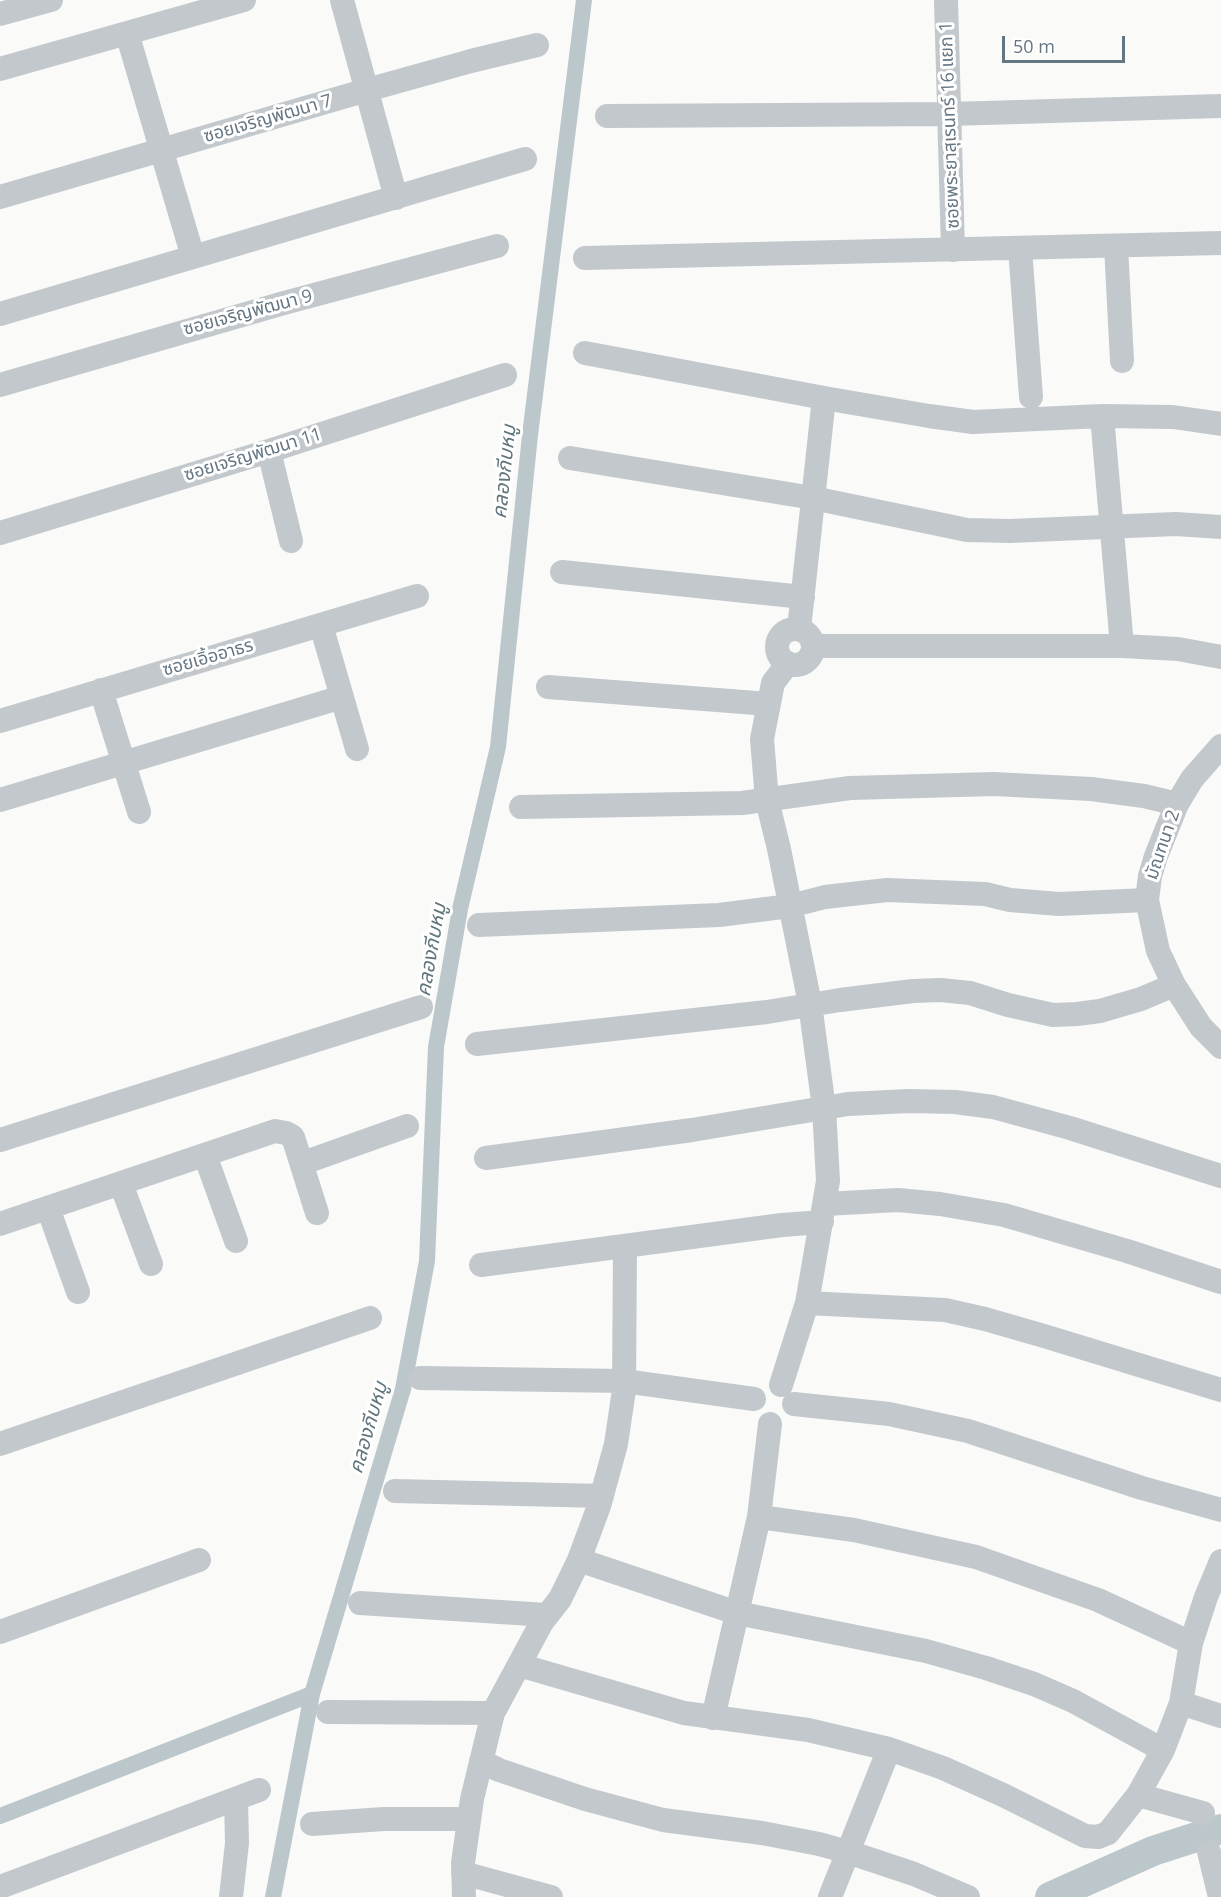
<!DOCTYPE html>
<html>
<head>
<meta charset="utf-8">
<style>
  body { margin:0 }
  #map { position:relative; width:1221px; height:1897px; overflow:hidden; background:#fafaf8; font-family:"Open Sans",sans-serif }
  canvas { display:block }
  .scale { position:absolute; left:1002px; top:36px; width:123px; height:27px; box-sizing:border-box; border:3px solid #657683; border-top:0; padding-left:8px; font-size:18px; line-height:21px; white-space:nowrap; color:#657683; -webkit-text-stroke:4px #fff; paint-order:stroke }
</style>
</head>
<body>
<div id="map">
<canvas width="1221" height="1897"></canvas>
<div class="scale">50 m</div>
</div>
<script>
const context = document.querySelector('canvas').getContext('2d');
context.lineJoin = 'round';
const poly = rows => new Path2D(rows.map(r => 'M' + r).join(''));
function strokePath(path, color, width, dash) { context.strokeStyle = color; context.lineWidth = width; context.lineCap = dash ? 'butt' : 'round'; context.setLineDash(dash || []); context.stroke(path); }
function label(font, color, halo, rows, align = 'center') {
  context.font = font + ' "Open Sans","Noto Sans Thai",sans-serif'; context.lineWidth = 6; context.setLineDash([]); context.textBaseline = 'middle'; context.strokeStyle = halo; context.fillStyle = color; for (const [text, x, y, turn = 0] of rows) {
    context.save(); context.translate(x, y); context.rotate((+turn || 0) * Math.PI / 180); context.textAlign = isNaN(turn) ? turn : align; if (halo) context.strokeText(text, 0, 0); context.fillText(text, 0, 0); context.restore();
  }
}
const canal = poly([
  [0,1816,312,1694],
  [273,1897,312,1694,403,1389,427,1261,436,1047,460,909,498,747,530,435,584,0]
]);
const river = poly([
  [1050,1897,1153,1851,1221,1829]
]);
const minor = poly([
  [342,0,396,198],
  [946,0,953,250],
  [0,14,51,0],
  [127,33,193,257],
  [0,69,244,0],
  [607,116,950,114,1221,106],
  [0,197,367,90,471,61,537,45],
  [1116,246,1122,361],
  [1020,248,1031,397],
  [585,258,1221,243],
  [0,314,525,159],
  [585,353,824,398,929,416,973,422,1102,416,1173,417,1221,424],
  [0,385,284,303,497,246],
  [1102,416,1122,646],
  [269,451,291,541],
  [570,458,813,498,967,530,1010,531,1176,524,1221,527],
  [0,533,269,451,505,375],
  [562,572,803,597],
  [321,625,357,749],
  '777 647a18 18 0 1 1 36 0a18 18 0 1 1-36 0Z',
  [799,629,824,398],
  [814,646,1122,646,1178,649,1221,657],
  [548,687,769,704],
  [101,690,139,812],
  [0,721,417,596],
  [1221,746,1192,779,1177,804,1156,856,1150,876,1147,900,1158,951,1174,985,1201,1027,1221,1047],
  [0,800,342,697],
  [521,807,742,803,850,788,994,784,1091,789,1144,796,1177,804],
  [479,925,719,915,790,906,825,897,887,890,985,894,1010,900,1059,904,1147,900],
  [477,1044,767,1012,840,1000,913,991,941,990,970,993,1008,1005,1053,1015,1077,1014,1100,1011,1141,999,1174,985],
  [0,1140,421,1007],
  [205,1155,236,1241],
  [486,1158,692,1130,848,1104,909,1101,955,1102,993,1107,1070,1128,1221,1176],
  [303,1163,407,1126],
  [121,1184,151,1264],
  [825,1204,898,1200,940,1204,1004,1215,1127,1251,1221,1282],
  [48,1208,78,1292],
  [0,1224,275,1131,286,1133,293,1137,317,1213],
  [481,1265,782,1225,822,1222],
  [807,1303,945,1310,985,1319,1044,1336,1221,1390],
  [420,1378,624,1381,754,1399],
  [781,1385,807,1303,828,1181,824,1108,810,1004,779,849,767,800,762,739,773,683,788,663],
  [794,1404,889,1414,968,1431,1142,1488,1221,1510],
  [0,1444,370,1318],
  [395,1491,602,1496],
  [759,1517,854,1530,976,1557,1098,1600,1191,1643],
  [579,1560,737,1613,926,1651,986,1668,1034,1684,1073,1701,1163,1750],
  [360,1603,547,1615],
  [0,1632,199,1560],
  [519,1665,684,1713,808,1730,889,1749,943,1768,1003,1795,1085,1836,1098,1837,1108,1833,1138,1795,1163,1750,1181,1703,1191,1643,1206,1597,1221,1561],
  [1181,1703,1221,1716],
  [328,1712,493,1713],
  [713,1718,759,1517,770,1424],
  [481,1761,499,1770,585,1799,663,1820,762,1833,819,1844,848,1852,914,1874,968,1897],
  [1138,1795,1203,1813],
  [312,1824,384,1819,469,1819],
  [1209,1852,1220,1897],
  [463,1873,551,1897],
  [0,1887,259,1790],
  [231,1897,237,1843,236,1799],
  [464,1897,463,1863,472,1799,493,1713,542,1622,560,1599,579,1560,599,1506,616,1444,624,1390,625,1246],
  [830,1897,889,1749]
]);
const streetNames = [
  ["ซอยเจริญพัฒนา 7",268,119,-16],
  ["ซอยพระยาสุเรนทร์ 16 แยก 1",950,125,-92],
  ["ซอยเจริญพัฒนา 9",248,313,-15],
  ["ซอยเจริญพัฒนา 11",253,455,-17],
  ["ซอยเอิ้ออาธร",208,658,-16],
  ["มัณฑนา 2",1163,845,-71]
];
const waterNames = [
  ["คลองกีบหมู",505,472,-84],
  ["คลองกีบหมู",432,950,-80],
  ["คลองกีบหมู",369,1428,-74]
];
strokePath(canal, '#bbc7cb', 16);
strokePath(river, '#bbc7cb', 30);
strokePath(minor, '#c3c8cc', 24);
label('18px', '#657683', '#fff', streetNames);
label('italic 20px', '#60757c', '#fff', waterNames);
</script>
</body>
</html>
